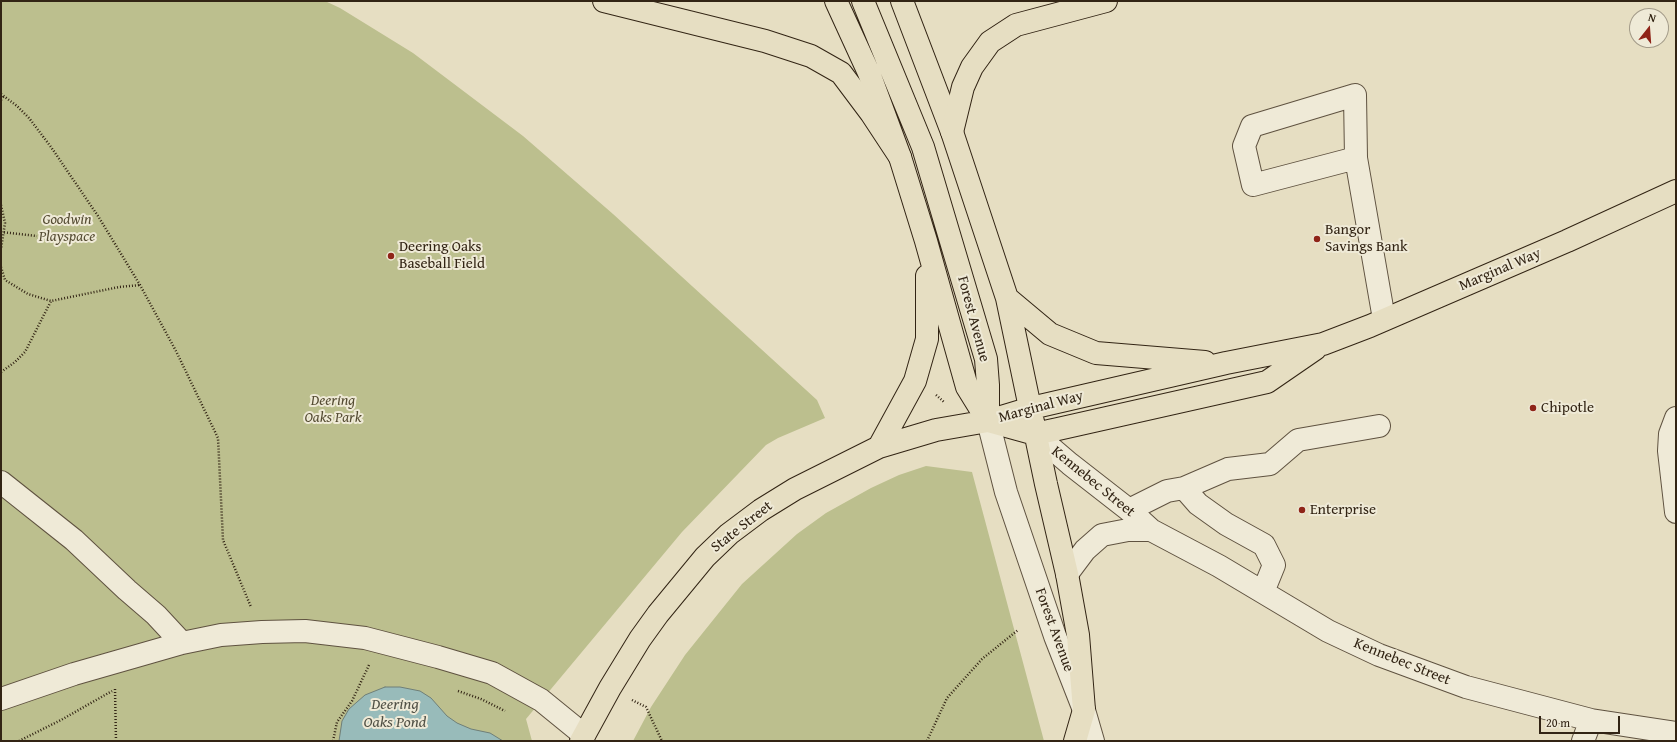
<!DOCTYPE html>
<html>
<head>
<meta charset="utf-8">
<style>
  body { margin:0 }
  #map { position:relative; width:1677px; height:742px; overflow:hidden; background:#e6dec2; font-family:"Gentium Book Plus",serif }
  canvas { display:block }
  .frame { position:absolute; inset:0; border:2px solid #322414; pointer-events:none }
  .north { position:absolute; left:1629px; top:8px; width:40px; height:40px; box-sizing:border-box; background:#efead7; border:1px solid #a39b89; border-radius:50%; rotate:17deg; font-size:11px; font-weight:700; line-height:16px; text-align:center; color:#322414 }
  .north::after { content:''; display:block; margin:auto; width:14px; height:18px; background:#8f2418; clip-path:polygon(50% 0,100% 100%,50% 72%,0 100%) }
  .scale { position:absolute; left:1539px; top:716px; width:81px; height:18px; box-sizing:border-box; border:2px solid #322414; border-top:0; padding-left:5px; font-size:12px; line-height:14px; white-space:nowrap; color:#322414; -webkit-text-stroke:3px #efead7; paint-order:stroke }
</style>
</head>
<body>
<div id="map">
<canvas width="1677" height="742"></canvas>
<div class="frame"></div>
<div class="north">N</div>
<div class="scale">20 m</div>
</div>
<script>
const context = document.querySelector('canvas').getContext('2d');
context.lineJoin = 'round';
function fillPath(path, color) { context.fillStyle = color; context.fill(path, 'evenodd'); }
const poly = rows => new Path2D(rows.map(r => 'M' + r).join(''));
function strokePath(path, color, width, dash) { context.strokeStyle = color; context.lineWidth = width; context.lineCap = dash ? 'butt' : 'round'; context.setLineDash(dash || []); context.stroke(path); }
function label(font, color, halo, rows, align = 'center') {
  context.font = font + ' "Gentium Book Plus",serif'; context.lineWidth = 4; context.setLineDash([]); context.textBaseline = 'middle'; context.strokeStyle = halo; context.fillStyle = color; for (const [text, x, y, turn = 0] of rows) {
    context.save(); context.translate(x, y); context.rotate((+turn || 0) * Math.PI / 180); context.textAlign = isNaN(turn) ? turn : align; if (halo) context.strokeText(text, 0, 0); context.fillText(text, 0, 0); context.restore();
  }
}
const green = poly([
  [1,1,325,1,340,8,413,53,523,136,613,214,817,400,825,418,778,438,766,445,682,532,526,719,532,741,1,741],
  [926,466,972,472,1044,741,633,741,651,707,685,655,742,584,797,534,826,513,871,488,899,475]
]);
const water = poly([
  [385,687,400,687,420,691,431,698,447,716,457,723,471,729,490,733,503,741,339,741,342,721,349,709,365,695,385,687]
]);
const path = poly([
  [1,94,17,106,29,118,51,147,98,216,140,285,176,351,218,438,223,540,251,607],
  [1,100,4,96],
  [1,205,5,223,1,249],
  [1,232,37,236],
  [1,267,5,280,28,294,51,301],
  [1,372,15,362,25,352,51,301,119,287,140,285],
  [936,395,944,402],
  [115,689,116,741],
  [458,691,481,699,505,711],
  [632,700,646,707,662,741],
  [19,741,61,720,112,691],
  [333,741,337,722,352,701,369,665],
  [927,741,947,698,982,659,1018,630]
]);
const minor = poly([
  [1356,158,1253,185,1244,146,1252,126,1355,95,1356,158,1384,319],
  [1676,418,1670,434,1669,451,1676,512],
  [988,421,1006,492,1055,636,1084,710,1093,741],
  [1035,434,1070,464,1129,510,1151,530,1219,566,1328,631,1379,655,1466,687,1591,720,1676,733],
  [1,482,74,540,127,590,156,615,182,643,221,635,262,632,305,631,365,638,438,657,492,673,541,700,584,735],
  [1184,488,1228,469,1270,464,1298,440,1379,426],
  [1129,510,1167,491,1184,488,1198,504,1226,524,1264,545,1274,565,1263,592],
  [1067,574,1085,550,1102,535,1128,530,1151,530],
  [1,699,74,674,182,643],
  [1583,741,1591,720]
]);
const major = poly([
  [836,1,869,73,900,157,926,241,967,387,988,421],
  [863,1,923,147,986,359,988,385,988,421],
  [902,1,952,132,1007,298,1046,484,1067,574,1078,635,1084,710,1075,741],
  [1007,298,1050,334,1096,353,1205,362],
  [988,421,1035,434,1058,429,1267,382,1315,349],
  [879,447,915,381,927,339,927,276],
  [581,741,610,688,640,639,658,614,705,557,729,534,761,510,795,489,879,447,936,430,988,421,1031,408,1226,363,1323,344,1370,326,1567,241,1676,191]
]);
const highway = poly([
  [604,1,765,41,811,56,841,73,871,113,900,157],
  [952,132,963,87,972,67,990,42,1016,25,1106,1]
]);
const markers = [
  [1317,239,4,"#8f2418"],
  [391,256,4,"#8f2418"],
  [1533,408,4,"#8f2418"],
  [1302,510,4,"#8f2418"]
];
const parkNames = [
  ["Goodwin",67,220],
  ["Playspace",67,237],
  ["Deering",333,401],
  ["Oaks Park",333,418]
];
const poiNames = [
  ["Bangor",1325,230],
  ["Savings Bank",1325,247],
  ["Deering Oaks",399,247],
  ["Baseball Field",399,264],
  ["Chipotle",1541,408],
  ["Enterprise",1310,510]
];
const streetNames = [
  ["Marginal Way",1500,270,-23],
  ["Forest Avenue",973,319,75],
  ["Marginal Way",1041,407,-15],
  ["Kennebec Street",1093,482,39],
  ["State Street",742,527,-38],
  ["Forest Avenue",1054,630,70],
  ["Kennebec Street",1402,662,22]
];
const waterNames = [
  ["Deering",395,705],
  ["Oaks Pond",395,723]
];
fillPath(green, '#bcbf8e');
fillPath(water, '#98bbba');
strokePath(water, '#6f7f78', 1);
strokePath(minor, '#5f5240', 24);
strokePath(major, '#322414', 24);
strokePath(highway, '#322414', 24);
strokePath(path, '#322414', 2.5, [1, 2]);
strokePath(minor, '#efead7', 22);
strokePath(major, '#e6dec2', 22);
strokePath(highway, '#e6dec2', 22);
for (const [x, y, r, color] of markers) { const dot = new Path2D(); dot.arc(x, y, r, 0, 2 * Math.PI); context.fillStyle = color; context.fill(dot); strokePath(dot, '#efead7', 1.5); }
label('italic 15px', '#544b32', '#efead7', parkNames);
label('15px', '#322414', '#efead7', poiNames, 'left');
label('15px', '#322414', '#efead7', streetNames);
label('italic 16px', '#515146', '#efead7', waterNames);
</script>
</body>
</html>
